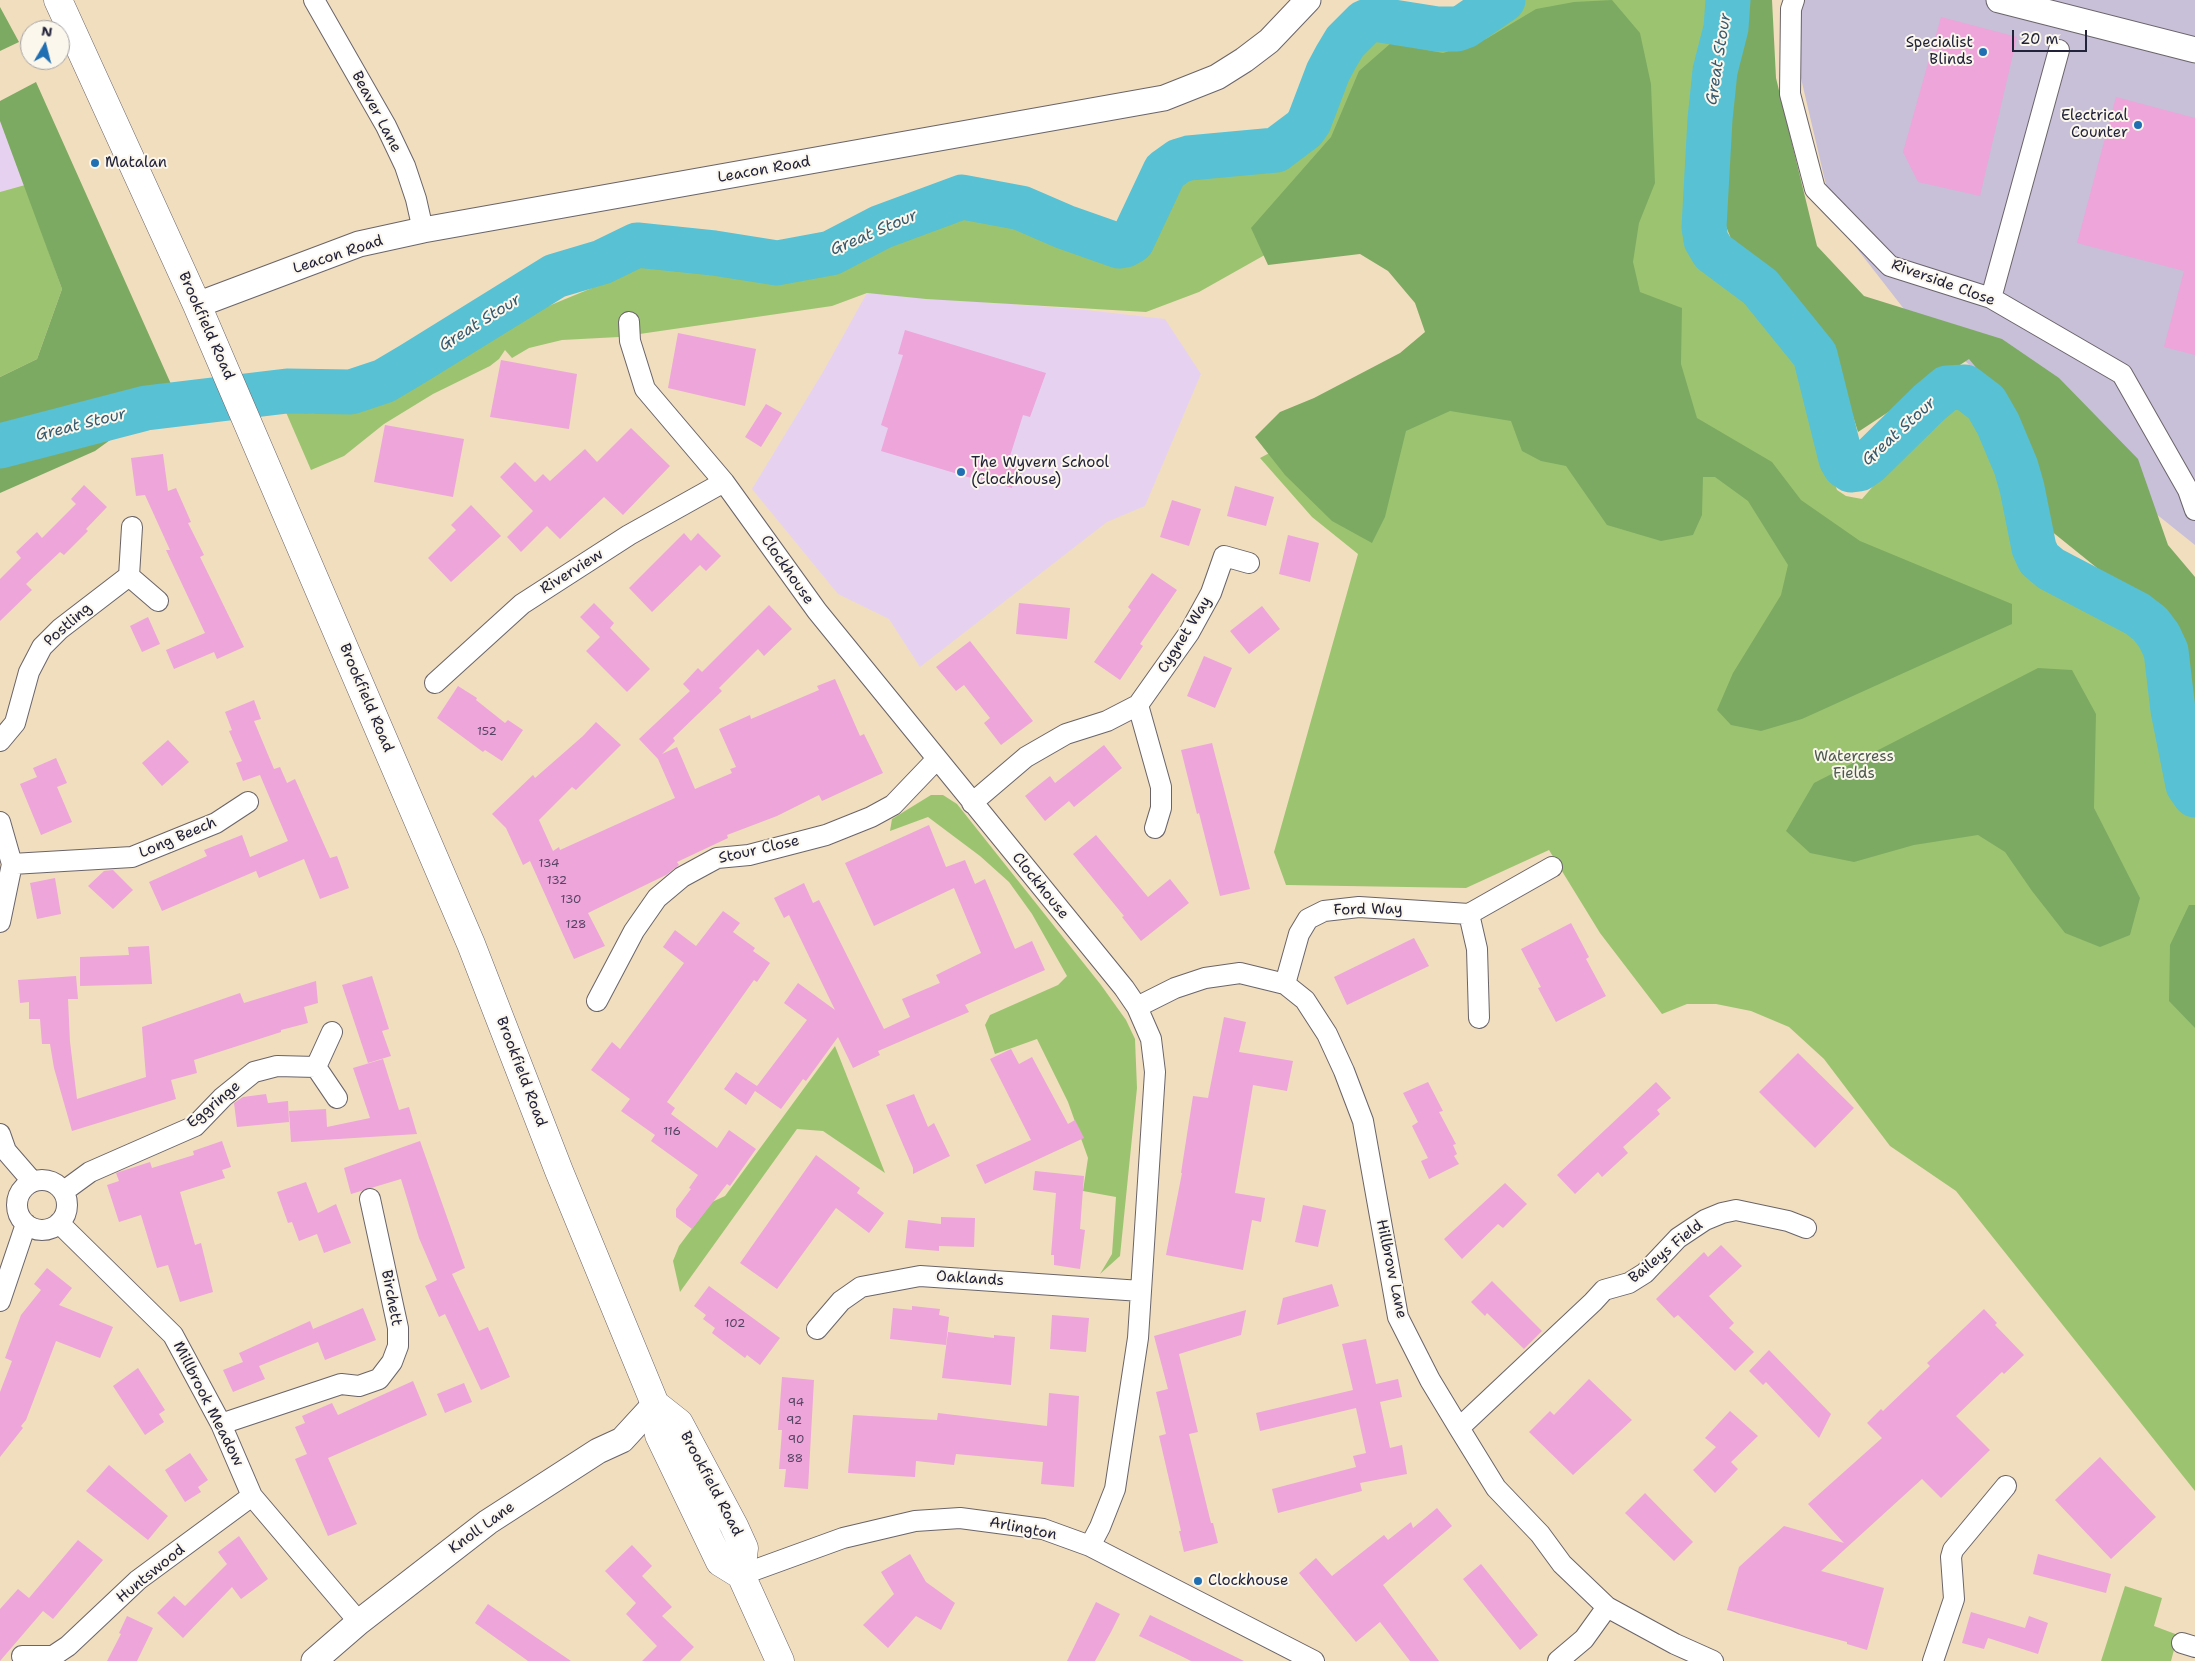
<!DOCTYPE html>
<html>
<head>
<meta charset="utf-8">
<style>
  body { margin:0 }
  #map { position:relative; width:2195px; height:1661px; overflow:hidden; background:#f1debe; font-family:"Shantell Sans",sans-serif }
  canvas { display:block }
  .north { position:absolute; left:20px; top:20px; width:50px; height:50px; box-sizing:border-box; background:#fbf7ec; border:1px solid #a4a2a5; border-radius:50%; rotate:8deg; font-size:14px; font-weight:700; line-height:20px; text-align:center; color:#22223b }
  .north::after { content:''; display:block; margin:auto; width:18px; height:22px; background:#1f6fb2; clip-path:polygon(50% 0,100% 100%,50% 72%,0 100%) }
  .scale { position:absolute; left:2012px; top:30px; width:75px; height:22px; box-sizing:border-box; border:2px solid #22223b; border-top:0; padding-left:6px; font-size:15px; line-height:18px; white-space:nowrap; color:#22223b; -webkit-text-stroke:4px #fbf7ec; paint-order:stroke }
</style>
</head>
<body>
<div id="map">
<canvas width="2195" height="1661"></canvas>
<div class="north">N</div>
<div class="scale">20 m</div>
</div>
<script>
const context = document.querySelector('canvas').getContext('2d');
context.lineJoin = 'round';
function fillPath(path, color) { context.fillStyle = color; context.fill(path, 'evenodd'); }
const poly = rows => new Path2D(rows.map(r => 'M' + r).join(''));
function strokePath(path, color, width, dash) { context.strokeStyle = color; context.lineWidth = width; context.lineCap = dash ? 'butt' : 'round'; context.setLineDash(dash || []); context.stroke(path); }
function label(font, color, halo, rows, align = 'center') {
  context.font = font + ' "Shantell Sans",sans-serif'; context.lineWidth = 4; context.setLineDash([]); context.textBaseline = 'middle'; context.strokeStyle = halo; context.fillStyle = color; for (const [text, x, y, turn = 0] of rows) {
    context.save(); context.translate(x, y); context.rotate((+turn || 0) * Math.PI / 180); context.textAlign = isNaN(turn) ? turn : align; if (halo) context.strokeText(text, 0, 0); context.fillText(text, 0, 0); context.restore();
  }
}
const built = poly([
  [0,121,25,185,0,192],
  [867,293,1077,309,1165,319,1201,374,1145,506,1107,522,920,667,889,619,838,594,752,489,823,372]
]);
const industrial = poly([
  [1799,0,2195,0,2195,545,1911,318,1834,219,1800,74]
]);
const green = poly([
  [1525,0,1715,0,1715,19,1702,45,1694,94,1694,124,1689,154,1690,231,1694,248,1698,258,1705,265,1749,295,1784,334,1808,372,1817,405,1823,449,1837,490,1846,496,1862,499,1901,454,1955,401,1968,398,1983,415,2013,504,2012,521,2020,546,2033,569,2141,632,2153,652,2168,776,2175,792,2186,808,2195,816,2195,1491,1956,1191,1890,1146,1824,1059,1789,1027,1751,1011,1716,1004,1687,1004,1662,1014,1600,933,1549,850,1466,888,1286,885,1274,852,1358,554,1312,517,1260,458,1505,329,1421,167,1199,292,1146,312,926,299,867,293,832,306,619,337,562,340,529,348,512,358,505,350,499,359,490,366,433,394,384,424,344,456,311,470,285,410,315,414,333,413,370,402,390,392,483,333,609,281,623,265,634,258,652,259,718,273,792,277,842,264,901,229,912,224,942,214,977,210,1005,214,1040,226,1096,255,1125,259,1144,251,1159,234,1174,189,1187,172,1195,169,1279,162,1295,154,1311,140,1323,121,1348,63,1361,46,1378,33,1389,31,1442,41,1459,40,1475,32],
  [25,185,62,289,37,359,0,377,0,192],
  [931,795,943,795,957,804,1101,985,1126,1020,1135,1039,1137,1088,1120,1256,1100,1274,1112,1254,1116,1197,1083,1191,1088,1158,1068,1102,1037,1039,995,1054,985,1025,990,1015,1058,985,1067,976,1032,914,1009,882,980,856,928,817,890,831,892,819],
  [835,1046,885,1173,823,1131,797,1129,680,1292,673,1261,679,1246,712,1202,725,1196],
  [2125,1586,2162,1598,2154,1626,2178,1635,2171,1661,2101,1661]
]);
const forest = poly([
  [1612,0,1640,33,1651,84,1655,183,1639,223,1633,262,1640,292,1682,308,1681,364,1697,418,1772,462,1801,500,1860,541,2012,604,2012,624,1802,719,1761,731,1731,725,1717,710,1733,673,1781,595,1788,565,1748,501,1715,477,1703,477,1702,515,1693,535,1661,541,1607,525,1566,466,1541,461,1522,451,1511,421,1450,411,1406,431,1385,517,1372,543,1332,521,1285,475,1255,437,1280,412,1314,398,1400,353,1425,332,1415,303,1388,271,1360,254,1268,265,1251,228,1331,137,1359,71,1391,43,1443,53,1486,39,1536,9,1574,2],
  [1742,0,1772,0,1776,78,1817,246,1864,296,2002,339,2059,378,2138,459,2168,545,2195,577,2195,709,2185,655,2163,611,2107,576,2045,526,2029,443,1994,389,1969,359,1858,432,1837,366,1821,328,1785,289,1736,251,1723,219,1723,141],
  [0,7,19,42,0,51],
  [36,82,175,393,95,451,0,493,0,377,37,359,62,289,0,121,0,101],
  [2038,668,2072,670,2096,714,2094,808,2140,898,2130,935,2100,947,2065,933,2032,891,2005,852,1978,835,1914,845,1854,862,1810,853,1786,831,1814,783],
  [2189,905,2195,905,2195,1028,2169,1001,2170,945]
]);
const river = poly([
  [1728,0,1726,28,1715,71,1710,119,1704,227,1706,240,1713,252,1760,287,1815,355,1841,459,1845,466,1851,470,1859,469,1869,462,1929,403,1947,388,1965,387,1986,403,1998,424,2016,467,2022,488,2034,548,2039,559,2051,569,2137,614,2150,624,2159,636,2166,651,2173,710,2188,785,2195,795],
  [0,446,146,408,287,391,351,392,384,381,411,365,555,276,602,262,637,245,714,253,777,263,831,253,881,227,962,197,1021,208,1065,227,1119,246,1125,245,1132,241,1165,171,1179,161,1189,158,1276,150,1304,129,1309,122,1328,72,1336,57,1345,42,1365,22,1374,19,1437,29,1457,29,1465,26,1503,0]
]);
const building = poly([
  [1941,17,2017,37,1980,196,1918,182,1903,152],
  [2116,97,2195,118,2195,355,2164,347,2184,271,2077,243],
  [905,330,1046,373,1030,417,1023,415,1010,456,1026,461,1019,483,1013,482,1012,488,999,484,998,486,881,451,888,428,881,425,903,355,898,354],
  [678,333,756,349,745,406,668,388],
  [501,360,577,374,569,429,490,417],
  [766,404,782,413,761,447,745,437],
  [385,425,464,439,453,497,374,482],
  [631,428,670,466,623,515,604,497,560,539,547,526,521,552,507,537,533,511,500,477,515,462,535,482,543,474,550,481,585,449,597,462],
  [163,454,168,491,176,488,191,522,188,523,204,555,200,557,244,647,217,659,214,652,174,669,166,650,205,633,166,550,170,550,145,495,136,496,131,458],
  [84,485,107,507,86,529,88,531,64,555,60,552,26,584,32,590,0,621,0,579,21,558,16,552,37,532,42,538,76,504,71,499],
  [1235,486,1274,497,1266,526,1227,516],
  [1172,500,1201,509,1189,546,1160,537],
  [471,505,501,536,451,582,428,558,456,530,451,525],
  [684,533,691,541,698,533,721,556,706,571,700,565,652,612,629,588],
  [1288,535,1319,543,1310,582,1279,574],
  [1152,573,1177,590,1140,644,1143,646,1120,680,1094,662,1131,610,1128,607],
  [594,603,614,623,610,628,650,669,627,692,586,651,600,637,580,617],
  [1019,603,1070,608,1067,639,1016,634],
  [769,605,792,629,764,656,758,649,719,688,722,691,673,738,675,741,662,754,677,747,695,789,732,773,730,769,736,767,719,729,750,715,751,719,819,690,817,686,835,679,860,736,864,734,883,773,822,801,819,795,777,816,727,835,728,838,677,862,679,865,666,875,588,913,605,946,574,959,530,861,523,865,506,828,492,814,533,775,535,778,583,736,596,722,621,745,576,790,572,787,539,820,553,851,559,847,560,850,675,798,658,759,639,739,690,691,683,684,698,668,702,672],
  [1262,606,1280,629,1249,654,1230,631],
  [148,617,160,644,142,652,130,626],
  [970,641,1033,721,1001,745,984,723,990,718,964,685,956,691,936,667],
  [1204,656,1232,668,1215,708,1187,696],
  [458,686,477,698,476,700,505,723,508,720,523,730,502,761,485,750,483,752,437,718],
  [254,700,261,719,254,721,274,769,280,767,287,783,295,779,330,858,337,856,349,888,320,899,304,859,259,878,254,866,256,871,162,911,149,882,207,856,204,850,242,835,250,857,288,841,260,775,243,781,236,763,242,761,229,731,232,730,225,712],
  [168,740,189,762,162,786,142,763],
  [1212,743,1250,889,1220,896,1199,813,1197,814,1181,750],
  [1104,745,1122,768,1074,807,1069,801,1045,821,1025,796,1050,776,1055,783],
  [56,758,67,783,57,787,72,822,41,835,20,784,37,777,33,768],
  [929,825,946,867,965,860,975,884,985,879,1015,949,1032,941,1045,970,965,1005,969,1012,878,1051,880,1055,853,1068,838,1037,806,1081,803,1079,781,1109,755,1091,746,1105,724,1089,736,1072,757,1086,807,1020,784,1003,798,983,835,1010,789,915,784,918,774,898,804,883,813,903,819,900,884,1029,910,1017,902,999,940,983,936,975,981,953,954,888,874,926,845,863],
  [1096,835,1148,897,1170,879,1189,903,1141,941,1122,917,1124,916,1073,854],
  [113,870,133,890,113,909,88,886,104,871],
  [55,878,61,914,37,919,30,883],
  [723,911,740,923,733,932,755,948,753,951,770,963,757,982,754,980,667,1102,675,1108,671,1114,717,1148,729,1130,756,1149,730,1186,727,1184,692,1229,676,1217,676,1209,691,1189,689,1188,698,1175,651,1141,655,1135,621,1111,630,1099,591,1070,612,1042,620,1049,684,963,663,947,675,930,696,946],
  [1571,923,1589,957,1586,959,1606,996,1556,1022,1538,988,1541,987,1521,949],
  [1414,938,1429,966,1347,1005,1334,977],
  [149,946,152,984,80,986,80,957,129,955,128,947],
  [76,976,78,999,68,999,70,1042,77,1099,146,1077,142,1027,240,993,244,1003,316,981,318,1003,304,1007,308,1023,281,1030,281,1032,194,1060,197,1073,171,1080,176,1099,72,1131,54,1068,50,1044,42,1044,40,1019,29,1019,29,1002,20,1003,18,980],
  [372,976,389,1029,382,1031,391,1056,368,1063,342,985],
  [1224,1017,1246,1022,1239,1052,1293,1061,1287,1091,1253,1085,1235,1193,1265,1198,1261,1222,1252,1220,1243,1270,1166,1255,1182,1173,1181,1173,1193,1096,1208,1098],
  [1011,1049,1019,1064,1032,1057,1068,1124,1075,1120,1084,1138,985,1184,976,1165,1031,1140,990,1059],
  [1798,1053,1854,1108,1815,1148,1759,1092],
  [383,1059,399,1110,409,1107,417,1134,291,1142,289,1111,326,1109,327,1127,370,1118,353,1068],
  [1428,1082,1443,1111,1439,1112,1456,1144,1453,1145,1457,1154,1454,1156,1459,1164,1429,1179,1421,1161,1428,1158,1412,1126,1418,1122,1403,1093],
  [1656,1082,1671,1098,1657,1110,1660,1114,1623,1147,1628,1153,1602,1177,1598,1172,1575,1194,1557,1175],
  [266,1094,268,1103,288,1101,289,1122,237,1127,234,1103,243,1097],
  [914,1094,928,1127,934,1123,950,1156,913,1174,913,1168,886,1105],
  [222,1141,231,1167,222,1170,225,1178,180,1192,195,1245,201,1243,213,1292,180,1302,168,1265,157,1268,141,1215,119,1222,107,1185,119,1181,116,1173,119,1172,150,1162,152,1168,194,1155,193,1151],
  [420,1141,465,1268,452,1274,479,1331,488,1327,510,1377,481,1390,445,1314,439,1317,425,1286,437,1280,419,1238,401,1179,351,1194,344,1168],
  [816,1155,860,1188,857,1193,884,1213,869,1233,836,1208,777,1289,740,1263],
  [1035,1171,1084,1176,1080,1229,1085,1230,1080,1269,1054,1265,1054,1255,1051,1255,1056,1193,1033,1190],
  [306,1182,318,1213,336,1204,351,1243,324,1253,317,1234,299,1241,292,1222,288,1223,277,1192],
  [1505,1183,1527,1204,1503,1228,1498,1224,1462,1259,1444,1239],
  [1303,1205,1326,1210,1318,1247,1295,1242],
  [941,1217,975,1218,974,1247,939,1246,939,1251,905,1248,908,1220,941,1224],
  [1721,1245,1742,1266,1709,1296,1734,1323,1729,1328,1754,1352,1735,1371,1678,1315,1674,1318,1656,1299,1704,1252,1708,1257],
  [47,1268,72,1288,59,1305,113,1327,100,1358,56,1341,26,1420,21,1426,23,1428,0,1457,0,1392,12,1361,5,1358,21,1315,41,1290,34,1284],
  [1492,1281,1542,1331,1524,1349,1487,1313,1485,1316,1471,1302],
  [1332,1284,1339,1306,1277,1325,1283,1298],
  [709,1286,780,1338,760,1365,747,1355,745,1358,712,1333,715,1328,703,1319,706,1315,694,1306],
  [912,1306,940,1309,939,1315,949,1317,946,1345,890,1339,893,1308,912,1310],
  [363,1308,376,1340,325,1360,313,1329],
  [1984,1309,1997,1323,1995,1325,2024,1355,2004,1374,2002,1372,1956,1416,1990,1450,1941,1498,1922,1479,1821,1571,1884,1588,1867,1650,1847,1644,1847,1642,1727,1610,1739,1567,1784,1526,1844,1543,1808,1504,1882,1438,1867,1423,1881,1409,1883,1411,1930,1366,1927,1363],
  [1246,1310,1241,1335,1179,1354,1198,1432,1189,1434,1211,1523,1213,1523,1218,1543,1184,1552,1179,1531,1181,1531,1159,1436,1166,1434,1156,1392,1168,1389,1154,1336],
  [1052,1315,1089,1318,1086,1352,1050,1349],
  [310,1321,318,1342,259,1366,265,1379,233,1392,223,1370,243,1362,239,1353],
  [948,1332,994,1338,994,1335,1015,1337,1011,1385,942,1378],
  [1366,1339,1376,1384,1398,1379,1402,1397,1380,1402,1390,1448,1402,1445,1407,1474,1360,1483,1362,1491,1278,1513,1272,1489,1356,1467,1353,1456,1366,1453,1356,1408,1260,1431,1256,1413,1353,1390,1342,1344],
  [1769,1350,1831,1414,1819,1438,1766,1382,1763,1385,1749,1371],
  [138,1368,165,1410,159,1414,164,1422,145,1435,113,1386],
  [782,1377,814,1380,808,1489,784,1487,786,1469,779,1469,782,1430,778,1430],
  [1589,1379,1632,1420,1573,1475,1529,1432,1550,1411,1554,1415],
  [413,1381,427,1415,328,1458,357,1524,328,1536,295,1459,307,1454,295,1427,305,1423,302,1416,332,1403,338,1415],
  [464,1383,472,1402,445,1413,437,1394],
  [1049,1393,1079,1396,1074,1487,1041,1484,1043,1462,956,1454,954,1465,916,1461,915,1477,848,1473,853,1415,937,1420,938,1413,1047,1426],
  [1730,1411,1758,1436,1731,1462,1738,1469,1715,1493,1693,1470,1716,1447,1705,1438],
  [190,1453,208,1480,198,1487,201,1492,185,1502,165,1470],
  [2100,1457,2156,1517,2111,1559,2055,1500],
  [109,1465,168,1516,148,1540,86,1491],
  [1645,1493,1693,1542,1674,1561,1625,1513],
  [1437,1508,1452,1526,1383,1585,1439,1661,1410,1661,1380,1622,1356,1642,1299,1573,1316,1558,1332,1576,1384,1535,1388,1540,1411,1522,1413,1528],
  [239,1536,268,1579,241,1599,232,1587,183,1638,157,1613,174,1596,185,1606,227,1564,218,1552],
  [78,1540,103,1560,53,1619,43,1611,0,1661,0,1609,18,1589,29,1598],
  [632,1545,652,1566,642,1576,672,1607,662,1616,694,1647,680,1661,642,1661,657,1646,626,1614,636,1603,605,1571],
  [910,1554,926,1582,955,1603,941,1630,916,1616,888,1648,863,1625,894,1594,881,1572],
  [2038,1554,2111,1574,2106,1593,2033,1574],
  [1481,1564,1538,1635,1520,1650,1463,1579],
  [1096,1602,1120,1614,1111,1632,1095,1661,1067,1661],
  [488,1604,534,1636,571,1661,528,1661,475,1623],
  [1971,1612,2025,1628,2029,1616,2048,1623,2038,1654,1988,1638,1984,1649,1962,1643],
  [1150,1615,1201,1640,1244,1661,1191,1661,1181,1656,1139,1636],
  [127,1616,153,1628,137,1661,107,1661,121,1634,119,1633]
]);
const minor = poly([
  [314,0,386,126,405,166,416,199,423,230],
  [1794,0,1791,9,1790,94,1815,189,1890,266,1991,298,2122,374,2188,490,2195,510],
  [1991,298,2059,50],
  [629,322,630,341,645,389,724,482,817,611,1124,988,1137,1007,1151,1039,1155,1072,1138,1338,1115,1489,1100,1527,1090,1546],
  [132,527,129,576,158,601],
  [435,683,522,604,629,535,724,482],
  [1138,705,1161,787,1161,808,1155,828],
  [0,741,15,723,29,672,42,647,60,629,129,576],
  [972,803,1026,757,1066,734,1107,721,1138,705,1189,633,1211,593,1224,556,1249,563],
  [0,822,12,864,0,922],
  [12,864,132,857,216,823,248,802],
  [1469,914,1477,949,1479,1018],
  [1285,984,1299,934,1308,919,1324,911,1359,907,1469,914,1552,867],
  [597,1001,634,931,657,898,682,877,717,858,749,855,826,835,871,817,893,805,936,760],
  [1137,1007,1175,988,1205,978,1240,973,1285,984,1305,1000,1327,1034,1344,1071,1363,1121,1398,1317,1430,1380,1459,1428,1496,1488,1540,1534,1562,1564,1607,1607,1675,1644,1713,1661],
  [332,1032,316,1067,337,1098],
  [0,1134,6,1151,32,1181],
  '17 1205a25 25 0 1 1 50 0a25 25 0 1 1-50 0Z',
  [64,1191,90,1172,195,1126,223,1097,254,1072,277,1066,316,1067],
  [59,1223,173,1335,221,1424,252,1496,359,1622],
  [0,1301,26,1224],
  [817,1329,841,1301,861,1287,920,1276,1141,1291],
  [221,1424,341,1384,359,1386,379,1379,392,1362,398,1346,398,1328,370,1199],
  [1459,1428,1593,1302,1604,1290,1629,1283,1645,1273,1678,1238,1705,1220,1722,1213,1736,1210,1788,1221,1806,1228],
  [741,1575,843,1538,915,1521,960,1518,1013,1525,1043,1529,1090,1546,1314,1661],
  [2182,1643,2195,1647],
  [22,1656,53,1656,68,1646,138,1580,252,1496],
  [1558,1661,1584,1639,1607,1607],
  [1933,1661,1954,1599,1951,1557,1953,1550,2006,1486]
]);
const tertiary = poly([
  [1999,0,2195,50],
  [197,305,359,244,423,230,1164,98,1217,77,1244,60,1269,41,1308,0],
  [314,1661,359,1622,488,1522,598,1451,622,1440,655,1404]
]);
const secondary = poly([
  [58,0,197,305,471,944,559,1171,655,1404,659,1435,720,1562,741,1575],
  [655,1404,679,1423,734,1526,744,1548,741,1575,780,1661]
]);
const markers = [
  [1983,52,5,"#1f6fb2"],
  [2138,125,5,"#1f6fb2"],
  [95,163,5,"#1f6fb2"],
  [961,472,5,"#1f6fb2"],
  [1198,1581,5,"#1f6fb2"]
];
const numberNames = [
  ["152",487,732],
  ["134",549,864],
  ["132",557,881],
  ["130",571,900],
  ["128",576,925],
  ["116",672,1132],
  ["102",735,1324],
  ["94",796,1403],
  ["92",794,1421],
  ["90",796,1440],
  ["88",795,1459]
];
const poiNames = [
  ["Specialist",1973,43,"right"],
  ["Blinds",1973,60,"right"],
  ["Electrical",2128,116,"right"],
  ["Counter",2128,133,"right"],
  ["Matalan",105,163],
  ["The Wyvern School",971,463],
  ["(Clockhouse)",971,480],
  ["Clockhouse",1208,1581]
];
const streetNames = [
  ["Beaver Lane",376,112,62],
  ["Leacon Road",764,170,-10],
  ["Leacon Road",338,255,-18],
  ["Riverside Close",1943,283,20],
  ["Brookfield Road",206,326,66],
  ["Clockhouse",787,570,55],
  ["Riverview",572,572,-32],
  ["Postling",68,625,-41],
  ["Cygnet Way",1185,635,-58],
  ["Brookfield Road",366,698,67],
  ["Long Beech",178,838,-23],
  ["Stour Close",759,850,-13],
  ["Clockhouse",1040,886,51],
  ["Ford Way",1368,910,-1],
  ["Brookfield Road",521,1072,69],
  ["Eggringe",214,1105,-40],
  ["Baileys Field",1666,1252,-39],
  ["Hillbrow Lane",1391,1269,78],
  ["Oaklands",970,1279,4],
  ["Birchett",391,1298,79],
  ["Millbrook Meadow",208,1404,63],
  ["Brookfield Road",711,1484,62],
  ["Knoll Lane",482,1528,-36],
  ["Arlington",1023,1529,11],
  ["Huntswood",151,1574,-39]
];
const parkNames = [
  ["Watercress",1854,757],
  ["Fields",1854,774]
];
const waterNames = [
  ["Great Stour",1719,59,-81],
  ["Great Stour",874,233,-23],
  ["Great Stour",480,323,-32],
  ["Great Stour",81,425,-14],
  ["Great Stour",1899,432,-42]
];
fillPath(built, '#e6d2f0');
fillPath(industrial, '#c8bfd8');
fillPath(green, '#9cc470');
fillPath(forest, '#7daa62');
strokePath(river, '#58c1d3', 45);
fillPath(building, '#eda5da');
strokePath(minor, '#6a6469', 22);
strokePath(tertiary, '#6a6469', 27);
strokePath(secondary, '#6a6469', 29);
strokePath(minor, '#fff', 20);
strokePath(tertiary, '#fff', 25);
strokePath(secondary, '#fff', 28);
for (const [x, y, r, color] of markers) { const dot = new Path2D(); dot.arc(x, y, r, 0, 2 * Math.PI); context.fillStyle = color; context.fill(dot); strokePath(dot, '#fbf7ec', 2); }
label('12px', '#554363', null, numberNames);
label('15px', '#22223b', '#fbf7ec', poiNames, 'left');
label('15px', '#22223b', '#fbf7ec', streetNames);
label('15px', '#4d5b4e', '#fbf7ec', parkNames);
label('italic 16px', '#355a70', '#fbf7ec', waterNames);
</script>
</body>
</html>
